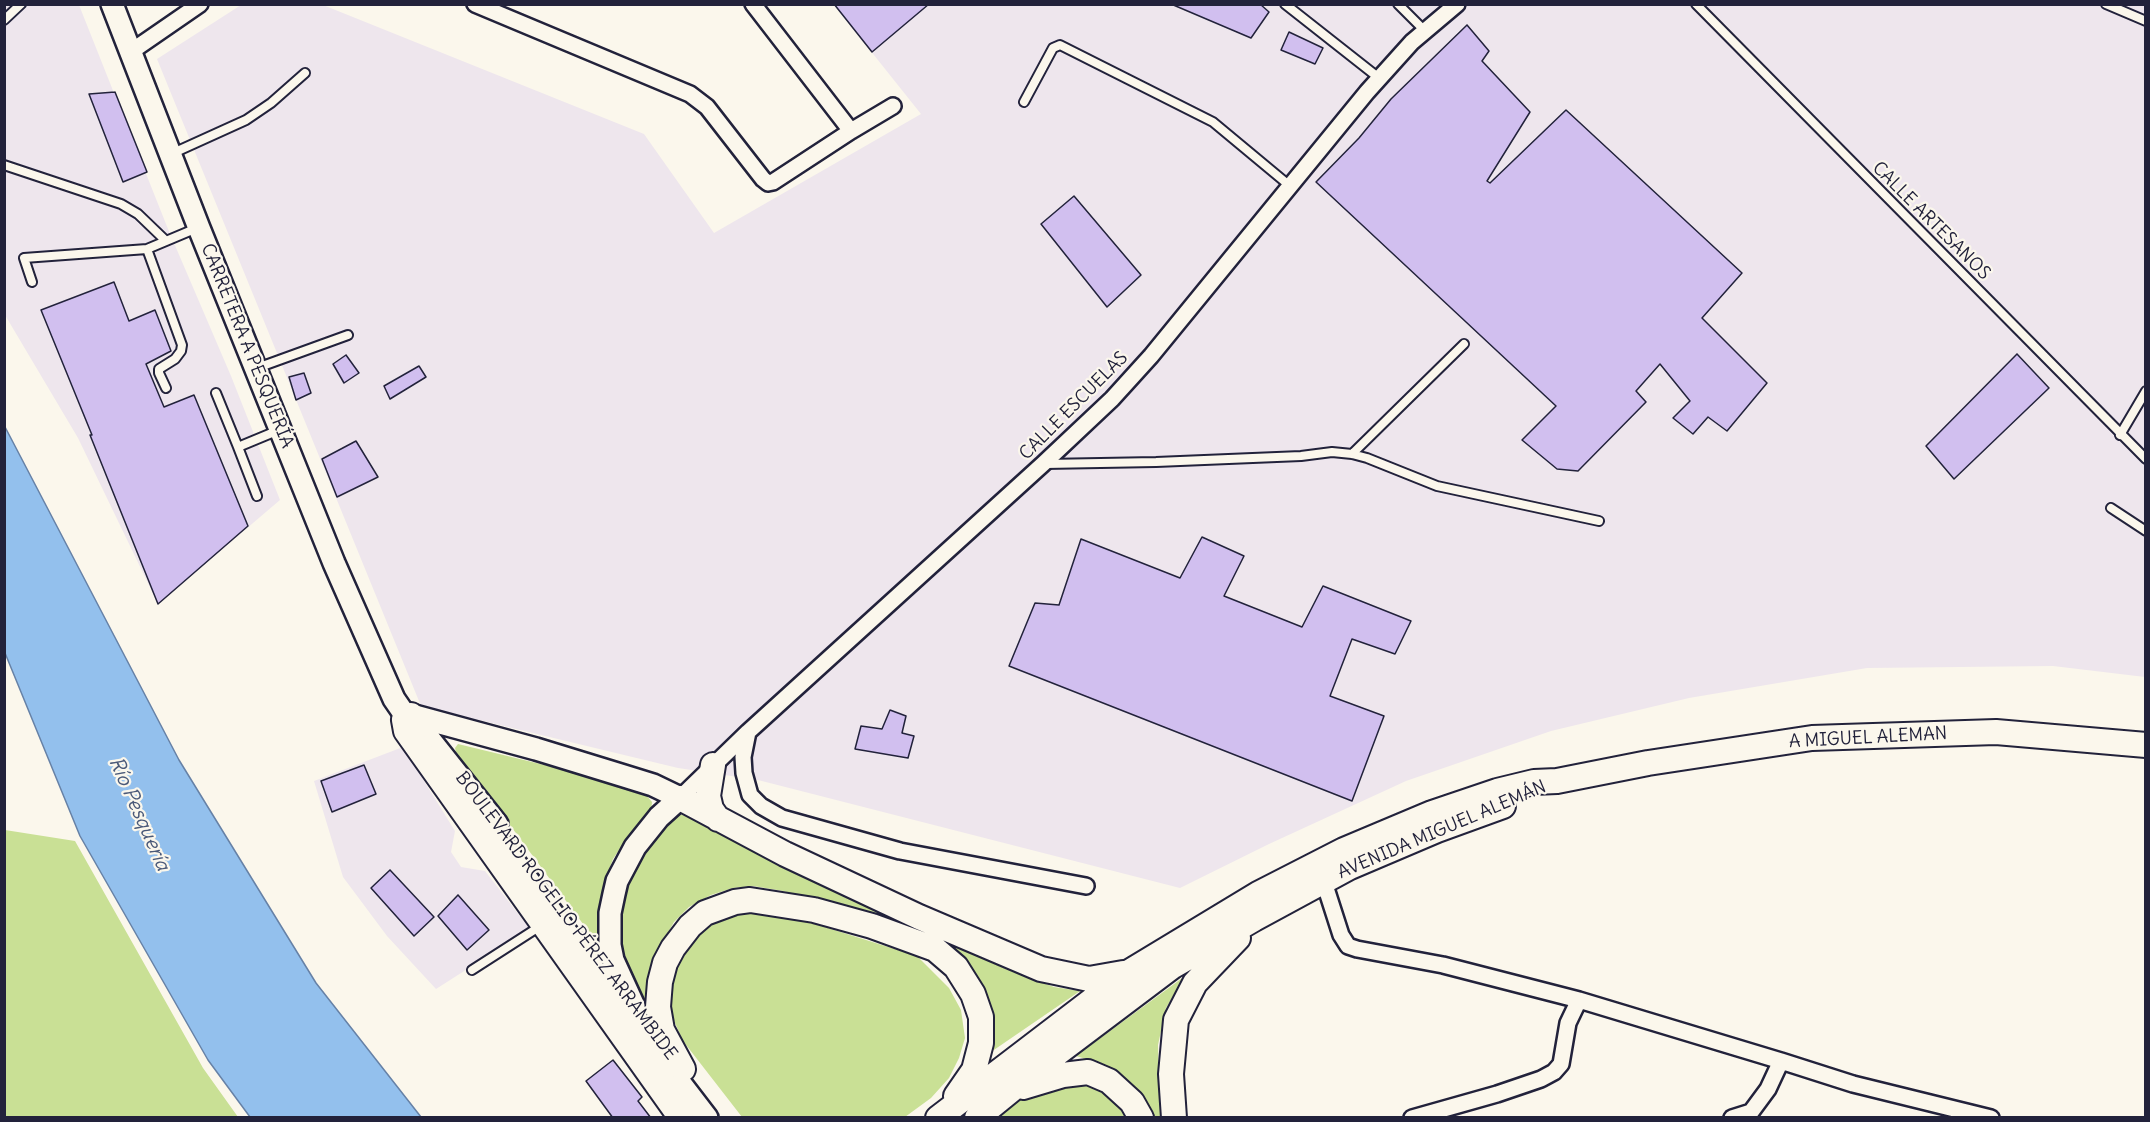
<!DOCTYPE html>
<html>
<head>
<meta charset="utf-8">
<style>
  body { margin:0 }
  #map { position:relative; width:2150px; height:1122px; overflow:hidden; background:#fbf7ec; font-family:Delius,sans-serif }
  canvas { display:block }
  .frame { position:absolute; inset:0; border:6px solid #22223b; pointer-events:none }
</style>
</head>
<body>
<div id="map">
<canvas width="2150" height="1122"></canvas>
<div class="frame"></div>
</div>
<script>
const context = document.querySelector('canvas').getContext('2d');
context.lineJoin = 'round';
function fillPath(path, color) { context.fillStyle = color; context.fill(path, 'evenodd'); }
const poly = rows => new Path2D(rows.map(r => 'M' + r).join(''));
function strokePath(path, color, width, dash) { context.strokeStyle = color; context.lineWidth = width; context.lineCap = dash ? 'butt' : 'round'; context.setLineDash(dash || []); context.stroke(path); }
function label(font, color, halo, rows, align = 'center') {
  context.font = font + ' Delius,sans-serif'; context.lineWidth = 4.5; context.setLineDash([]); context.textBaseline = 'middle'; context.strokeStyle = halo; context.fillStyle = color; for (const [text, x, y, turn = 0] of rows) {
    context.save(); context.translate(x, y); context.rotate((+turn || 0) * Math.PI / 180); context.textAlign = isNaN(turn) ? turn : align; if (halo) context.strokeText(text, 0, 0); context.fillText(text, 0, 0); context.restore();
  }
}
const built = poly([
  [4,5,79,5,168,229,231,376,280,500,158,604,78,438,5,315],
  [241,5,323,5,644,134,714,233,921,114,834,5,2145,5,2145,677,2053,666,1867,668,1689,698,1551,731,1406,781,1269,844,1180,888,758,780,678,768,421,706,157,59],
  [403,747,455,831,451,852,461,867,485,871,530,929,436,989,387,936,343,877,314,781]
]);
const green = poly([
  [458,744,598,778,636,791,647,796,652,802,651,812,627,838,613,859,605,881,600,909,603,951,456,752,455,748],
  [677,814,689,816,875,911,1013,972,1054,987,1080,991,988,1054,966,972,830,904,783,891,753,886,733,888,711,895,689,907,674,922,654,957,649,990,650,1021,641,1009,624,970,615,923,624,876,662,825],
  [5,830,75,841,203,1068,238,1117,5,1117],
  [731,911,777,912,917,956,949,988,961,1010,965,1038,959,1058,949,1078,931,1098,905,1117,742,1117,683,1041,671,1014,669,996,673,967,695,934],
  [1185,976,1166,1008,1158,1045,1159,1087,1164,1117,1152,1117,1150,1110,1129,1081,1106,1065,1076,1056],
  [1080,1080,1100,1088,1118,1103,1127,1118,995,1118,1012,1103,1038,1090]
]);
const water = poly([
  [4,425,179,760,316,983,421,1117,250,1117,208,1060,80,836,5,653,4,425]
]);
const building = poly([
  [834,4,929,4,872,52,834,4],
  [1171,4,1260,4,1269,12,1251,38,1171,4],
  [1467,25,1489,51,1482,61,1530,112,1487,181,1490,183,1566,110,1742,273,1702,318,1767,383,1727,431,1708,417,1693,434,1673,418,1690,401,1660,364,1636,391,1646,402,1578,471,1557,469,1522,440,1556,406,1316,182,1359,138,1391,99,1467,25],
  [1289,32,1323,48,1315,64,1281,50,1289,32],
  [115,92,147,172,123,182,89,94,115,92],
  [1074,196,1141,275,1107,307,1041,224,1074,196],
  [114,282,129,321,155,310,171,351,146,364,164,407,194,395,248,526,158,604,90,435,92,435,41,310,114,282],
  [2017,354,2049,388,1954,479,1926,446,2017,354],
  [346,355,359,373,344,383,333,364,346,355],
  [419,366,426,377,390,399,384,386,419,366],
  [304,373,311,393,296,400,289,377,304,373],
  [356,441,378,477,337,497,322,459,356,441],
  [1202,537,1244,556,1224,596,1302,627,1323,586,1411,621,1395,654,1352,639,1330,696,1384,716,1352,801,1009,666,1035,603,1059,605,1081,539,1180,578,1202,537],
  [890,710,906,716,902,733,914,736,908,758,855,749,861,726,882,729,890,710],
  [364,765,376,794,332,812,321,781,364,765],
  [390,870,434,917,414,936,371,888,390,870],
  [458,895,489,930,467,950,438,916,458,895],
  [613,1060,642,1097,638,1101,651,1118,613,1118,586,1081,613,1060]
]);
const service = poly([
  [1285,4,1379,78],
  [1398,4,1425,31],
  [1696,4,2146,459],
  [2106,4,2146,21],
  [4,20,21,4],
  [1024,102,1053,48,1060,45,1213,122,1290,186],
  [171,154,246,120,271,103,305,73],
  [4,165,121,204,138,214,165,240],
  [147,249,182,345,181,351,175,359,159,369,159,373,166,388],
  [32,282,24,258,147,249,197,228],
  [257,368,348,335],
  [216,393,238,447,279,430],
  [2120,435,2146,391],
  [238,447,257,496],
  [1352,454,1464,344],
  [1045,464,1156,462,1301,456,1332,452,1352,454,1367,458,1437,486,1599,521],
  [2111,508,2146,531],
  [472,970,542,925]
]);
const minor = poly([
  [475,4,690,94,707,107,763,179,768,183,773,182,851,131,893,106],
  [753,4,851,131],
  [129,53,200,4],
  [748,732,743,757,744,773,750,795,761,806,782,818,900,851,1086,886],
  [680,798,748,732,1043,464,1112,399,1151,356,1367,92,1412,42,1457,4],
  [1324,882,1341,935,1348,946,1357,949,1443,965,1579,1000],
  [1781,1061,1853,1084,1991,1118],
  [1412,1118,1497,1094,1541,1079,1554,1072,1561,1064,1568,1023,1579,1000,1781,1061,1768,1089,1751,1112,1732,1118]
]);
const secondary = poly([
  [112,4,199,228,334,563,394,699,416,731],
  [411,715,536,749,624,776,653,785,680,798,659,817,635,847,617,881,614,894,610,913,610,945,613,960,634,1006],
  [412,717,497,824],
  [482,818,615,998,707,1118]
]);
const primary = poly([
  [411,715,404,720,406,731,681,1118],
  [713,765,708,796,711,809,718,819],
  [680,798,785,854,919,917,1041,969,1089,979,1123,973],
  [683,1069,662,1030,658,1007,659,994,660,982,665,963,673,948,690,926,705,913,735,902,750,900,814,910,872,926,935,949,956,967,973,994,981,1017,981,1043,974,1070,956,1096],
  [1023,1087,1063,1075,1088,1072,1109,1081,1132,1102,1141,1118],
  [938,1118,1129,972,1258,894,1344,850,1432,813,1497,791,1534,782,1557,781,1648,763,1812,738,1996,732,2146,745],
  [977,1118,1047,1061,1173,966,1254,919,1350,867,1437,830,1503,806],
  [1174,1118,1171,1074,1176,1020,1195,983,1238,938]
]);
const streetNames = [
  ["CALLE ARTESANOS",1931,221,45],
  ["CARRETERA A PESQUERÍA",247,346,68],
  ["CALLE ESCUELAS",1074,406,-45],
  ["A MIGUEL ALEMAN",1868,738,-3],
  ["AVENIDA MIGUEL ALEMÁN",1442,830,-23],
  ["BOULEVARD ROGELIO PÉREZ ARRAMBIDE",566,916,53]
];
const waterNames = [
  ["Río Pesquería",139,814,66]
];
fillPath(built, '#eee6ed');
fillPath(green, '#c9e095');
fillPath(water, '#93c0ed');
strokePath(water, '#6681a6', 1.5);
fillPath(building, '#d1bfef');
strokePath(building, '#22223b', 1.5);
strokePath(service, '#22223b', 12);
strokePath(minor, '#22223b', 20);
strokePath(secondary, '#22223b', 26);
strokePath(primary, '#22223b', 28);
strokePath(service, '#fbf7ec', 8);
strokePath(minor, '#fbf7ec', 15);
strokePath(secondary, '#fbf7ec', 21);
strokePath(primary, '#fbf7ec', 24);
label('18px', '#22223b', '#fbf7ec', streetNames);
label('italic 20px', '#4a5979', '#fbf7ec', waterNames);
</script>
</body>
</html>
